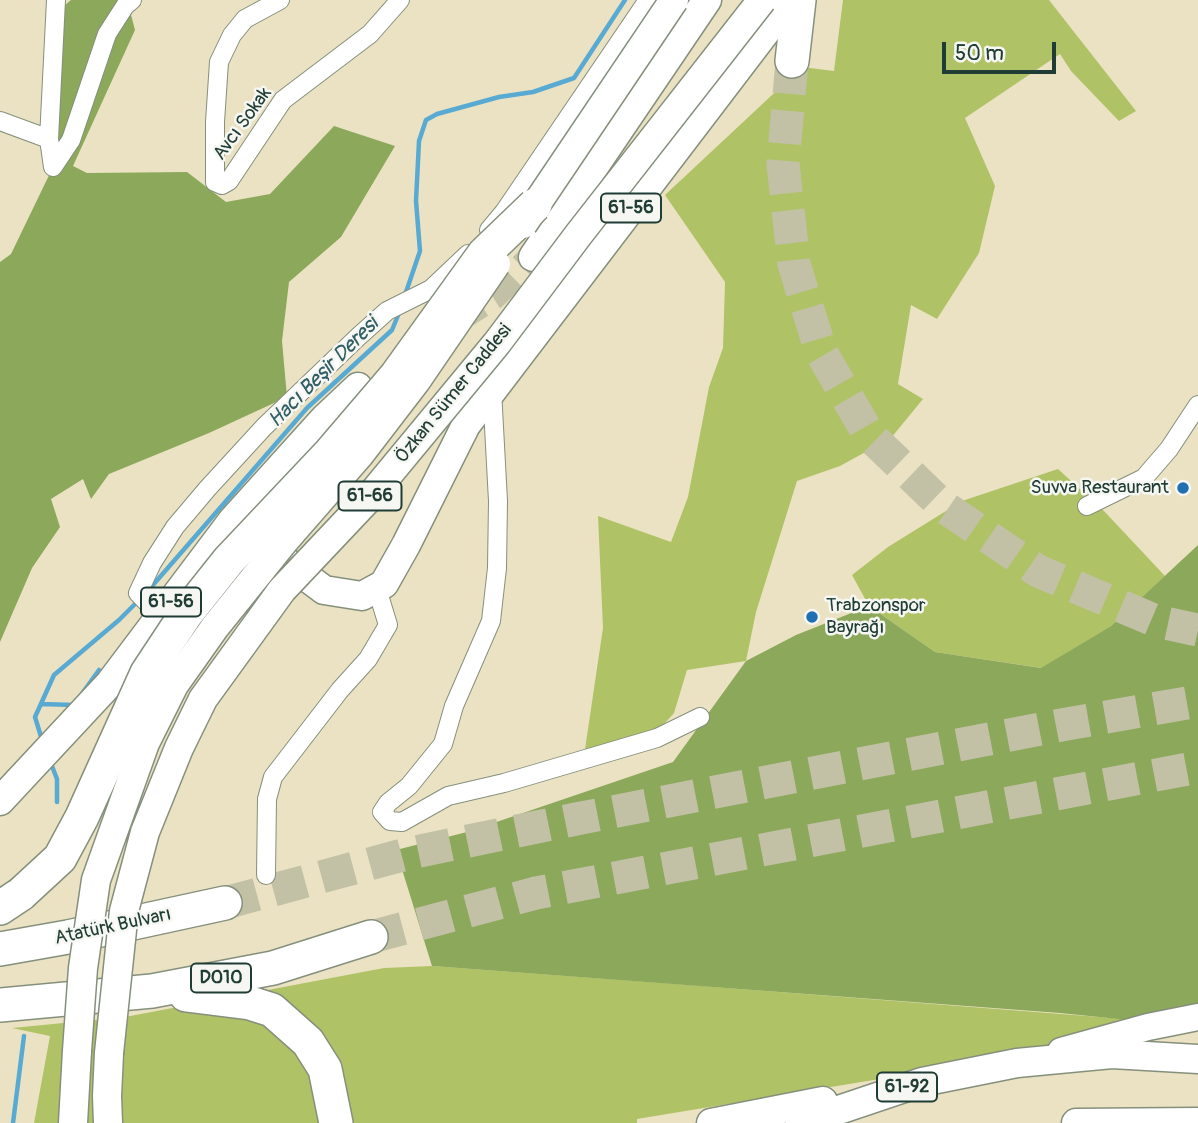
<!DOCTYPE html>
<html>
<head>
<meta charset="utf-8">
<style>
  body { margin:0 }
  #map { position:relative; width:1198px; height:1123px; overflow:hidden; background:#ebe2c3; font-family:Pangolin,sans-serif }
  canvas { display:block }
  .scale { position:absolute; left:942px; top:42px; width:114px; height:32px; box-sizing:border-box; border:4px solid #1f3d34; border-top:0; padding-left:9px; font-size:21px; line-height:24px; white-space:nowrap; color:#1f3d34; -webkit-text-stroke:5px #f6f6f2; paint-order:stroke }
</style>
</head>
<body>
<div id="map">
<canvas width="1198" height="1123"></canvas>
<div class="scale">50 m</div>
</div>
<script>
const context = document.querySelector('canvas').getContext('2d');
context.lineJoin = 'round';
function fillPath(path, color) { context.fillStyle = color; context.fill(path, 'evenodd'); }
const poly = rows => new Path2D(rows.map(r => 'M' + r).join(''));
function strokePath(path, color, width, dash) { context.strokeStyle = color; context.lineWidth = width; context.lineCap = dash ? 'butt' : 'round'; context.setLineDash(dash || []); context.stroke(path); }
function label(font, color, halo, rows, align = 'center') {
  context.font = font + ' Pangolin,sans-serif'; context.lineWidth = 5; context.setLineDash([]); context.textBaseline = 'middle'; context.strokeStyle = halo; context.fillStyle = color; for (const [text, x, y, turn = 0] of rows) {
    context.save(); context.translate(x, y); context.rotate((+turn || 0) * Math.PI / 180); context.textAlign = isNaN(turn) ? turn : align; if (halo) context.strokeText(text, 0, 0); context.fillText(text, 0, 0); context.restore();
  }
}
const green = poly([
  [843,0,1049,0,1136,111,1119,121,1071,71,1060,54,965,118,995,186,979,253,937,319,911,305,898,384,923,399,891,438,840,466,797,481,756,612,746,661,687,670,674,713,656,733,584,756,603,628,598,516,671,542,688,497,709,387,723,348,725,282,665,195,802,67,834,71],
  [1058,469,1104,511,1165,576,1111,626,1042,668,935,652,869,606,852,575,888,547,962,501],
  [432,966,676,984,1138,1020,1019,1056,637,1119,637,1123,34,1123,50,1036,12,1028,125,1017,384,968]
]);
const forest = poly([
  [71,0,127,0,135,30,73,166,87,173,187,172,226,202,270,194,334,126,395,146,341,237,289,282,282,341,287,397,209,433,109,474,91,499,83,479,51,499,60,527,32,568,0,642,0,262,11,254,53,167,53,15],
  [1198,545,1198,1027,1060,1013,432,966,396,850,467,832,673,762,746,661,796,635,869,606,935,652,1041,668,1111,626]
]);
const stream = poly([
  [405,295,420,251,416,201,419,141,426,120,437,114,499,97,533,92,574,78,625,0],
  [146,593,307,408,392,330,399,313],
  [81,695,99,670],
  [41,704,74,705],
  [42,740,35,717,54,675,119,620,140,599],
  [50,761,57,779,57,802],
  [13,1123,24,1036]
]);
const primaryTunnel = poly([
  [457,319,493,296,533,257]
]);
const highwayTunnel = poly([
  [792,61,783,164,794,264,821,352,869,435,943,506,1038,571,1156,621,1198,630],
  [225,903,410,853,576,819,1061,725,1198,701],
  [371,937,536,893,1198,767]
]);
const street = poly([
  [56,0,49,139,53,167,71,140,107,34,125,6,132,0],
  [280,0,245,19,232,35,219,62,215,122,215,182,222,185,229,181,283,100,370,34,400,0],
  [0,121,49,139],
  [489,230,504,212,648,0],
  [492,390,498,501,497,568,491,621,454,706,443,744,409,786,388,803,382,812,390,821,402,822,448,796,504,783,657,738,700,717],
  [1087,506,1144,478,1169,449,1198,405],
  [160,616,138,593,152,563,175,527,208,488,264,427,358,337,387,311,431,289,468,254],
  [266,875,267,799,273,777,340,690,368,659,388,625,377,589]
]);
const secondary = poly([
  [1061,1051,1148,1027,1198,1017]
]);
const primary = poly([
  [533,257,707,0],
  [232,521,324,590,362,596,384,584,406,545,466,425,790,0],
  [0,801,110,683,232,521,325,418,358,387],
  [73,1123,77,1051],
  [108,1123,107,1096,109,1053],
  [711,1123,823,1101],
  [800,1123,922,1082,1017,1063,1112,1054,1198,1059],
  [1076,1123,1198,1122]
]);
const highway = poly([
  [792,61,799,0],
  [0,908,21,894],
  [0,949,68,937,225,903],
  [186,995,250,1003,272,1010,308,1042,325,1069,336,1123],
  [0,1005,152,991,273,968,371,937]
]);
const primaryBridge = poly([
  [523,224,674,0],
  [77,1051,83,968,96,880,145,743,174,685,215,627,285,540,360,454,416,381,496,264],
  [109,1053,124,911,145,832,179,748,203,699,282,590,368,499,497,343,579,234,762,0]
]);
const highwayBridge = poly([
  [21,894,60,858,82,817,147,673,186,614,229,560,331,452,396,376,484,254,535,205]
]);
const markers = [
  [1183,488,7,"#1f6fb2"],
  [812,617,7,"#1f6fb2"]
];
const shields = [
  [631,208,60],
  [370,496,63],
  [171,602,60],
  [221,978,60],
  [907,1087,60]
];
const shieldNames = [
  ["61-56",631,208],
  ["61-66",370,496],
  ["61-56",171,602],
  ["D010",221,978],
  ["61-92",907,1087]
];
const streetNames = [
  ["Avcı Sokak",243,124,-54],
  ["Özkan Sümer Caddesi",454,394,-51],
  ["Atatürk Bulvarı",113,927,-12]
];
const poiNames = [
  ["Suvva Restaurant",1169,488],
  ["Trabzonspor",826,606,"left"],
  ["Bayrağı",826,628,"left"]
];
const waterNames = [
  ["Hacı Beşir Deresi",324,373,-45]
];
fillPath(green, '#b0c266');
fillPath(forest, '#8ca85b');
strokePath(stream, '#59aad3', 4.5);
strokePath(primaryTunnel, '#c2c1a6', 28, [28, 14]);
strokePath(highwayTunnel, '#c2c1a6', 33, [33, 17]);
strokePath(street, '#85907c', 20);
strokePath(secondary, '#85907c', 29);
strokePath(primary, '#85907c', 31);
strokePath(highway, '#85907c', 36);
strokePath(street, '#fff', 18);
strokePath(secondary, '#fff', 26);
strokePath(primary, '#fff', 28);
strokePath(highway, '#fff', 33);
strokePath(primaryBridge, '#85907c', 31, []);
strokePath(highwayBridge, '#85907c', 36, []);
strokePath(primaryBridge, '#fff', 28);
strokePath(highwayBridge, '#fff', 33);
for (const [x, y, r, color] of markers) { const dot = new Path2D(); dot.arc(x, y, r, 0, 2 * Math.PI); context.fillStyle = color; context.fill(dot); strokePath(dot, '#f6f6f2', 2.5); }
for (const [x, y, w] of shields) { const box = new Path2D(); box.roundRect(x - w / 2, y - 14.5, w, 29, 5); context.fillStyle = '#f6f6f2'; context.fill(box); strokePath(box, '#1f3d34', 2); }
label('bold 18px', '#1f3d34', null, shieldNames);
label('19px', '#1f3d34', '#f6f6f2', streetNames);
label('19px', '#1f3d34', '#f6f6f2', poiNames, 'right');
label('italic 21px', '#305e64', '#f6f6f2', waterNames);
</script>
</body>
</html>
